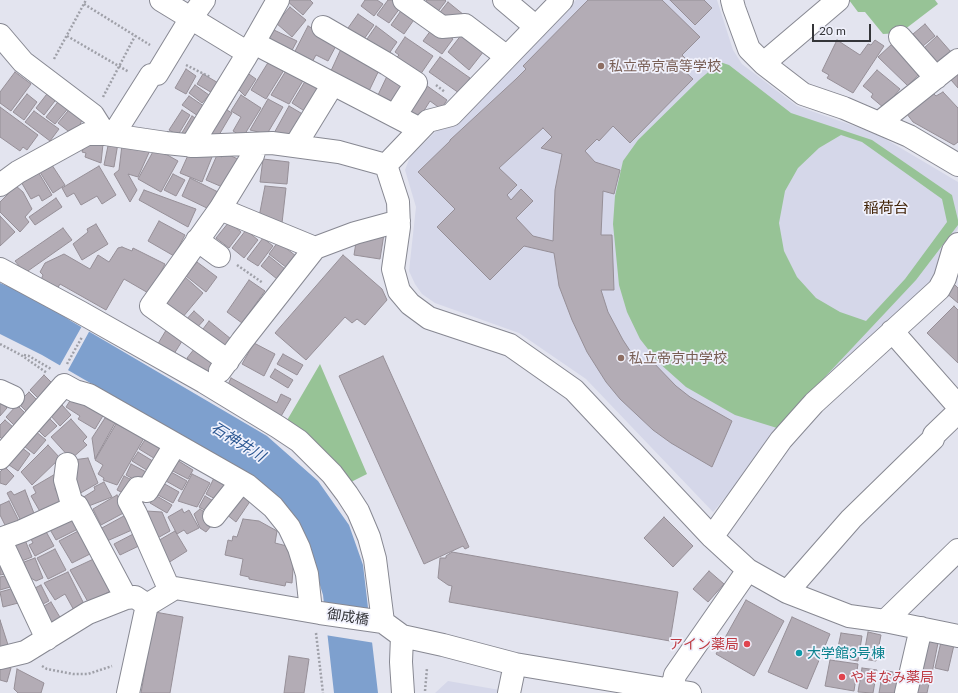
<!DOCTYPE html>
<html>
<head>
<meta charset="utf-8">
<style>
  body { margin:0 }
  #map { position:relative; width:958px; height:693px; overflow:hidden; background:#e3e4ef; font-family:Lato,sans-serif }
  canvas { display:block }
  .scale { position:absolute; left:812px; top:24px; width:59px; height:18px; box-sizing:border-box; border:2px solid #343539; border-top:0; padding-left:5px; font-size:12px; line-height:14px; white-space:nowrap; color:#343539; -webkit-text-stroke:3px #f0f1fc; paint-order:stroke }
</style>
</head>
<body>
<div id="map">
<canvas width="958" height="693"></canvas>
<div class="scale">20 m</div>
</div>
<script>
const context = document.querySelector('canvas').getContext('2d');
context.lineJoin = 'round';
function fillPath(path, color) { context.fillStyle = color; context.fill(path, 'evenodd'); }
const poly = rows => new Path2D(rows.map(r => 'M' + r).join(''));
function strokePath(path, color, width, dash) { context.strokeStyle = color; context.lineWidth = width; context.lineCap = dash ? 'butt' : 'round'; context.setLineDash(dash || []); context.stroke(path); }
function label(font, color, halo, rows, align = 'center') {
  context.font = font + ' Lato,"Noto Sans JP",sans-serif'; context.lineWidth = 3.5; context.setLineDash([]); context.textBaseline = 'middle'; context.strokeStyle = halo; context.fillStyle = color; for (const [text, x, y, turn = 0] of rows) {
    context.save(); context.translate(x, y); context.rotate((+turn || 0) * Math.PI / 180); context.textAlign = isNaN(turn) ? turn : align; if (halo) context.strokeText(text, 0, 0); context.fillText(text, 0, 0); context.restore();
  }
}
const built = poly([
  [576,0,717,0,733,50,742,64,797,106,877,134,958,182,958,228,948,249,938,277,802,407,713,512,586,379,519,333,435,303,422,294,415,284,409,271,416,207,405,170,410,157,436,131,455,126],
  [448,681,517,693,435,693]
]);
const green = poly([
  [849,0,935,0,938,4,900,33,883,34,865,12,858,12],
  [720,62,729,65,791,113,872,140,952,195,958,220,958,225,916,280,777,428,735,415,686,387,658,362,640,339,627,312,619,285,613,224,615,196,623,161,638,140,699,80],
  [841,135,862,142,942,199,947,222,905,279,866,321,840,312,816,298,797,277,784,251,779,223,785,191,798,168,819,148],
  [320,364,367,474,349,483,286,422]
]);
const water = poly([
  [0,283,37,298,71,321,267,436,318,481,349,525,363,565,378,693,334,693,323,595,309,550,247,474,42,355,0,334]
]);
const pier = poly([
  [82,326,90,330,67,372,59,367],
  [321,602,371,610,375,643,325,635]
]);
const building = poly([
  [286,0,310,0,313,3,303,15,286,0],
  [365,0,377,0,383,4,374,16,361,6,365,0],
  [388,0,398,0,403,4,389,23,377,15,388,0],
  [427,0,445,0,446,1,436,14,424,3,427,0],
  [588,0,662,0,700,37,682,55,685,58,678,65,693,79,630,143,613,126,599,141,597,139,585,151,595,162,620,170,614,194,603,191,601,235,612,235,614,290,601,290,608,312,623,340,640,366,649,358,676,386,690,397,732,421,712,467,671,443,653,430,620,399,606,382,587,352,572,320,559,286,554,253,524,246,490,280,437,227,455,209,418,172,450,141,450,140,516,79,526,69,523,66,588,0],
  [543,128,552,137,541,148,562,154,555,190,553,241,533,236,516,218,533,201,521,189,511,200,507,195,517,185,499,168,543,128],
  [670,0,704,0,712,8,695,25,670,0],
  [448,2,464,15,437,16,448,2],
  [405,5,418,14,404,34,391,25,405,5],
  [290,7,306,20,292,37,276,23,290,7],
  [358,14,374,25,359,46,343,35,358,14],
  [925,24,935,36,923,46,913,34,925,24],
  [308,26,338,42,328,61,316,55,310,66,292,57,308,26],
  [376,26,397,42,388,55,365,42,376,26],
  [434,26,453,39,442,54,423,41,434,26],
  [274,30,297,41,290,54,267,42,274,30],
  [462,34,484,51,469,70,448,52,462,34],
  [937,36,951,52,937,64,923,49,937,36],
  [405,37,433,56,420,75,396,58,399,55,395,52,405,37],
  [837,40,860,55,868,44,871,45,875,40,884,46,853,93,827,78,829,75,822,71,837,40],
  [892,44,921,72,908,86,878,57,892,44],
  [341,49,380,68,369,91,330,73,341,49],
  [440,57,470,78,459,93,429,72,440,57],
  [269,61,284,70,266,99,251,90,269,61],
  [186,69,196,76,186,94,175,88,186,69],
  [287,69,304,79,289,104,271,95,287,69],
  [243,70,256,79,245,96,233,84,243,70],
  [877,70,900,89,884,108,871,97,873,94,863,86,877,70],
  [15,72,31,84,11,111,0,103,0,92,15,72],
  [203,74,220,84,214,94,197,84,203,74],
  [388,74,407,83,398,104,378,95,388,74],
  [958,74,958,88,951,80,958,74],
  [307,78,321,86,306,112,292,103,307,78],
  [423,83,447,100,441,109,430,101,418,120,404,111,423,83],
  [195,85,209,95,202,103,189,93,195,85],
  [50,90,58,97,44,115,36,108,50,90],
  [229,92,235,96,227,110,232,113,219,135,203,138,229,92],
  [943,92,958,108,958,142,954,145,913,122,907,114,933,93,936,96,943,92],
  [27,94,37,102,24,120,13,112,27,94],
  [241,95,261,108,243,137,233,131,241,117,231,111,241,95],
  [189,96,208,109,201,118,182,105,189,96],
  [61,98,70,106,55,124,46,117,61,98],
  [268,99,283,107,267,134,250,130,268,99],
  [72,106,84,114,80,125,68,131,58,123,72,106],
  [289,106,306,116,294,138,273,135,289,106],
  [0,107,38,135,27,150,23,147,20,151,0,137,0,107],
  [182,110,190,115,178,135,169,130,182,110],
  [34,111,59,129,50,141,25,122,34,111],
  [192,116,200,121,190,137,180,136,192,116],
  [86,141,103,144,101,163,85,157,86,153,82,152,86,141],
  [109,141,118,143,114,167,104,165,109,141],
  [122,145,151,148,138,177,128,174,137,190,130,202,114,174,119,170,122,145],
  [155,148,178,161,161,192,138,179,155,148],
  [214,152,202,182,180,173,189,153,214,152],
  [224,153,238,159,227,189,206,180,217,155,222,157,224,153],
  [263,159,289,162,287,184,260,182,263,159],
  [50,162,65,185,53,193,38,169,50,162],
  [99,166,116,195,102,204,97,196,81,205,74,193,67,197,62,188,99,166],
  [37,170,52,195,42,201,39,195,31,199,20,180,37,170],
  [173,174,185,180,176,196,164,190,173,174],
  [190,178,222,194,211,210,182,196,190,178],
  [16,186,23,192,32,209,25,217,29,222,20,232,0,212,0,202,16,186],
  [265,186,286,188,282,223,259,217,265,186],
  [144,190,196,209,188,227,139,200,144,190],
  [56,198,62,207,35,225,29,217,56,198],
  [0,216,15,232,0,246,0,216],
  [159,221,185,235,174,256,148,241,159,221],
  [229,222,241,232,229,248,216,238,229,222],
  [96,224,108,244,82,260,73,244,88,232,87,229,96,224],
  [63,228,72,240,25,273,15,261,63,228],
  [246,230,258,240,244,258,232,248,246,230],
  [384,234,380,259,354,255,357,236,384,234],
  [263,238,273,246,258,266,247,259,263,238],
  [278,242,296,256,287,268,269,254,278,242],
  [122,247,132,251,133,248,165,264,150,294,124,279,106,310,60,284,56,291,40,282,43,275,40,272,45,263,64,254,90,269,98,255,109,262,118,248,122,247],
  [343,255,382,289,387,300,365,325,357,319,352,323,345,317,306,360,275,333,343,255],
  [269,256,285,269,277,279,261,266,269,256],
  [197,262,217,277,206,292,186,276,197,262],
  [185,277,203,293,182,318,163,302,185,277],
  [249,280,265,291,242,323,227,312,249,280],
  [953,283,958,288,958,303,945,292,953,283],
  [954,306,958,310,958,363,927,333,954,306],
  [194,311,204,320,194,331,184,322,194,311],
  [209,321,231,339,221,350,200,333,209,321],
  [168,327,184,338,172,357,156,347,168,327],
  [199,343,219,360,206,375,187,358,199,343],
  [254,343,275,354,264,376,242,364,254,343],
  [283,354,303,365,297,375,277,364,283,354],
  [383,356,469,547,465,549,463,546,424,564,339,376,383,356],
  [275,369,293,380,288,388,270,377,275,369],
  [44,375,53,384,39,399,30,390,44,375],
  [231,378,277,403,281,394,291,399,280,418,226,389,231,378],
  [29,392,38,401,27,412,18,403,29,392],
  [73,396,104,414,95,429,78,419,80,416,66,407,73,396],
  [1,402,7,408,0,416,0,403,1,402],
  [17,405,26,414,15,426,6,417,17,405],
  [62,405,71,415,60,426,50,415,62,405],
  [105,418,115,423,95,459,92,438,105,418],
  [50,419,57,426,45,437,38,430,50,419],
  [71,419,87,437,83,441,87,445,71,459,51,437,71,419],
  [5,420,13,427,2,439,0,437,0,425,5,420],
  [116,424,144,438,117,485,103,480,104,478,98,474,103,465,95,460,116,424],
  [35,431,46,440,34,454,24,446,35,431],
  [146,438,161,447,157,460,139,449,146,438],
  [48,445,60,458,32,485,21,472,48,445],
  [21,447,30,454,18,471,9,465,21,447],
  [138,452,156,463,150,472,132,461,138,452],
  [88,458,98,483,77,495,73,460,88,458],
  [177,460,193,470,188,479,171,470,177,460],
  [131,464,150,474,144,485,126,475,131,464],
  [5,467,14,476,6,485,0,483,0,472,5,467],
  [171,472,187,481,182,490,166,481,171,472],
  [57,473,57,484,55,489,63,503,42,515,31,496,36,493,33,487,57,473],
  [192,474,210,483,197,507,178,501,192,474],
  [124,476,136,482,129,496,117,490,124,476],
  [214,478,227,485,219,501,206,494,214,478],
  [104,482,112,497,86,507,82,498,95,490,94,487,104,482],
  [163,483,179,492,173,503,156,494,163,483],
  [25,490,35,516,21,521,7,493,11,491,14,495,25,490],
  [242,493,251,500,236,522,226,514,242,493],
  [117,495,120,501,131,509,101,525,93,509,117,495],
  [155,495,172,505,167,513,150,503,155,495],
  [205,496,215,502,210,513,199,507,205,496],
  [9,501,20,523,7,529,0,515,0,505,9,501],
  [182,509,184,513,189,510,199,528,187,534,184,530,177,534,168,517,182,509],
  [200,509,216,520,206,532,200,528,194,514,200,509],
  [133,511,141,526,107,541,100,529,133,511],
  [146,511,162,512,170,531,154,540,146,511],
  [72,512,80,528,56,540,48,526,72,512],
  [664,517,693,546,673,567,644,538,664,517],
  [243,519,259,521,277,531,275,543,287,546,287,550,294,555,292,583,286,582,285,586,249,579,249,577,240,575,243,559,225,555,228,540,232,541,233,536,237,537,243,519],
  [43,526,54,546,35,556,29,545,33,543,28,533,43,526],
  [84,528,96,551,72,563,59,541,84,528],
  [139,531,145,543,120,555,114,544,139,531],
  [175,531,187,551,168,563,156,542,175,531],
  [23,535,32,557,14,564,5,542,23,535],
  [55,549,66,570,48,579,37,558,55,549],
  [452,552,678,592,670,641,449,602,452,586,448,585,438,578,440,558,446,558,446,556,452,552],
  [100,556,115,589,88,602,70,570,100,556],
  [35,558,43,578,36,581,29,577,24,562,35,558],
  [0,563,11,573,0,575,0,563],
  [709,571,724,584,708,602,693,589,709,571],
  [68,572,86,608,76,614,65,594,55,600,44,583,68,572],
  [15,574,17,585,0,590,0,577,15,574],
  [41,585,49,601,37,607,29,591,41,585],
  [18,587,22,602,3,607,0,592,18,587],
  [746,600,784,621,754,676,716,654,746,600],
  [51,602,61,619,49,626,39,609,51,602],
  [155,612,183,617,170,693,141,693,155,612],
  [792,617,830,634,807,689,768,672,792,617],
  [0,620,9,648,0,651,0,620],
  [868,632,881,635,876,661,863,659,868,632],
  [841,633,862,636,858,661,836,657,841,633],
  [924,640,938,643,932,673,919,670,924,640],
  [941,642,954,645,948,671,935,668,941,642],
  [289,656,309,659,304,693,284,693,289,656],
  [830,660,858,664,854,691,825,686,830,660],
  [0,665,11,668,7,682,0,680,0,665],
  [862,668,877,670,873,693,858,692,862,668],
  [17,669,44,683,41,693,18,693,14,689,17,669],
  [883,670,903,674,900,693,879,693,883,670],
  [916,676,930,679,927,693,913,693,916,676]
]);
const path = poly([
  [84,4,150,45],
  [67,36,129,72],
  [54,59,86,0],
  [186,65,210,77],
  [436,85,445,92],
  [103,97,135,36],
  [237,265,263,283],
  [0,344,21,355,47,373],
  [24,355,29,356,51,369],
  [67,364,82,337],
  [316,633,323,693],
  [42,666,47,669,73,674,88,674,112,666],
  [425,691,427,668]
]);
const minor = poly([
  [161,0,248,53],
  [404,0,442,27,465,25,507,57],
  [504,0,536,27],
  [732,0,734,8,749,49,764,64,803,94,844,108,909,136,958,165],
  [323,27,387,64,416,83,395,116],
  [0,35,23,62,93,115,105,134],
  [900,37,936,78],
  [254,43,420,129],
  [764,64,771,57,838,0],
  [879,123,958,60],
  [113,135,151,75,157,74,191,18,204,0],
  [191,146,245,58,278,0],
  [295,146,333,84],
  [386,165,398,202,399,227,393,269,399,291,410,304,429,318,510,345,574,390,712,537,748,570,787,592,849,616,885,621,958,636],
  [386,165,428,121,451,115,562,0],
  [0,185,18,172,87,134,105,134,166,143,196,146,272,143,339,152,386,165],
  [197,240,219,256],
  [315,248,355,233,399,221],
  [0,269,80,312,204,382,278,427,299,441,332,474,347,494,358,511,369,537,375,559,383,622],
  [892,331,958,406],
  [228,361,151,306,220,209,253,155,256,144],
  [220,371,242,341,315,248,220,209],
  [0,391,13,397],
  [0,458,64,385,75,391,89,395,247,485,273,507,289,527,299,548,307,574,311,611],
  [67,464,65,480,72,504,77,506,126,598],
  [214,516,241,482],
  [712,537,781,440,814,403,939,289,945,278,953,251,958,244],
  [0,539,47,639],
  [0,539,22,531,77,506],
  [170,591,136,514,129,501,138,488,147,491,175,445],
  [787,592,851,519,933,439,934,435,958,412],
  [885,621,958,550],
  [402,636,401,662,403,693],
  [0,658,25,652,88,613,126,598,135,597,147,605],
  [672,690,675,675,748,570],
  [128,693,147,605,175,588,320,613,383,622,402,636,443,645,515,664,690,693],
  [509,693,515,664],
  [906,693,921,628]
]);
const markers = [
  [601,66,4,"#8d6e63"],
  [621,358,4,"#8d6e63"],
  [747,644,4,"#e0444e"],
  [799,653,4,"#0f9aa8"],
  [842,677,4,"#e0444e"]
];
const educationNames = [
  ["私立帝京高等学校",609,66],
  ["私立帝京中学校",629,358]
];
const streetNames = [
  ["御成橋",348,617,9]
];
const healthNames = [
  ["アイン薬局",739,644],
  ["やまなみ薬局",850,677,"left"]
];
const cultureNames = [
  ["大学館3号棟",807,653]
];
const neighbourhoodNames = [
  ["稲荷台",886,208]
];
const waterNames = [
  ["石神井川",238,442,32]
];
fillPath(built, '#d5d7e9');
fillPath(green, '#97c396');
fillPath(water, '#7ea0ce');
fillPath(pier, '#e3e4ef');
fillPath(building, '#b3acb5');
strokePath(building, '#968f97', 1);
strokePath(minor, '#878892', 24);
strokePath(path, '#9fa0a8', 2.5, [2, 2]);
strokePath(minor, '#fff', 22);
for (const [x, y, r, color] of markers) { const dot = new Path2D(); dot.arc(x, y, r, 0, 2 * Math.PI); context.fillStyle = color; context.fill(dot); strokePath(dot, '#f0f1fc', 1.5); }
label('14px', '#785e54', '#f0f1fc', educationNames, 'left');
label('14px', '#343539', '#f0f1fc', streetNames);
label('14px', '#be3a42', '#f0f1fc', healthNames, 'right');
label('14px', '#0d838f', '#f0f1fc', cultureNames, 'left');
label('15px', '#432509', '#f0f1fc', neighbourhoodNames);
label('italic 15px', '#2b5792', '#f0f1fc', waterNames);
</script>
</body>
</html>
